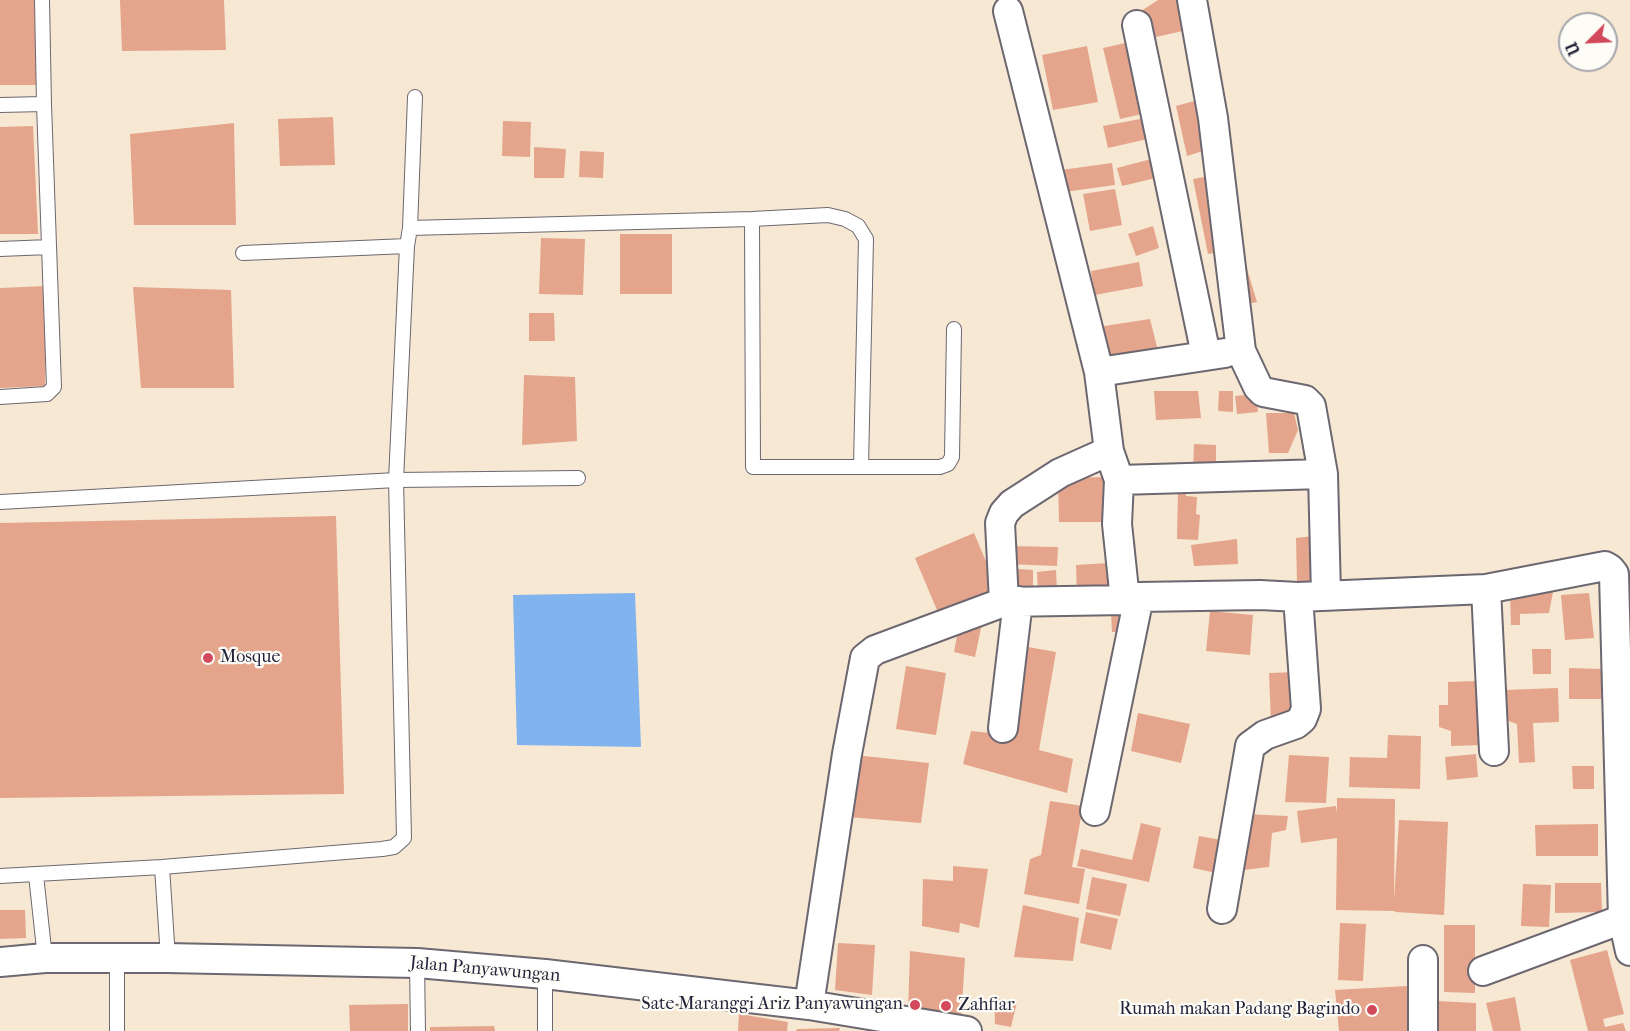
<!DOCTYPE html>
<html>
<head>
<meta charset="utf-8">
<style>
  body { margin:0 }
  #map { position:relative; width:1630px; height:1031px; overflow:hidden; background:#f6e8d2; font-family:"IM FELL French Canon",serif }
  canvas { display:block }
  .north { position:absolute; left:1558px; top:12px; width:60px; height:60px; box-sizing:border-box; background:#fdfcf7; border:2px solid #a5a5ac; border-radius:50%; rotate:246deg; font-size:16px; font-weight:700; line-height:24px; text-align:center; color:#22223b }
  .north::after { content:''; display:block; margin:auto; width:21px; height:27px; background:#d1495b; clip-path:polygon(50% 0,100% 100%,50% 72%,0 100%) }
</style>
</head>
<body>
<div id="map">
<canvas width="1630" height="1031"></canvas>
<div class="north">U</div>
</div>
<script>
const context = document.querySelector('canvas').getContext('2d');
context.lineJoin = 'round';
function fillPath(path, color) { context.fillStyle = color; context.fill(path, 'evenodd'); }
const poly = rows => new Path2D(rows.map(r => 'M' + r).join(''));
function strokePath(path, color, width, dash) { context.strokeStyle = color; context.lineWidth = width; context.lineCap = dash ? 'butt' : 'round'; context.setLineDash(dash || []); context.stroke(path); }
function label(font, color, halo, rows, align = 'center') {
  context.font = font + ' "IM FELL French Canon",serif'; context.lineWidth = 4.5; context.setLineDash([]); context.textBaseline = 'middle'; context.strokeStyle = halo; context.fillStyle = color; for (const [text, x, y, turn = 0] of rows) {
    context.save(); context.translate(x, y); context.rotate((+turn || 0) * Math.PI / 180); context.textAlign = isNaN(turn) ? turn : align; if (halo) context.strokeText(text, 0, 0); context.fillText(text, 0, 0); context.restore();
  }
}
const water = poly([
  [635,593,641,747,517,745,513,595]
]);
const building = poly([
  [0,0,37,0,36,85,0,85],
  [120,0,224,0,226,50,122,51],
  [1158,0,1181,0,1187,30,1147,39,1141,11],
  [1125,43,1142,114,1120,119,1103,48],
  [1087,46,1098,102,1053,110,1042,55],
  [1202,99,1212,148,1187,156,1176,106],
  [333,117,335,165,280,166,278,119],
  [1151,117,1152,138,1108,148,1103,126],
  [503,121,531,122,530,157,502,156],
  [234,123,236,225,134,225,130,134],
  [33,126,38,234,0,234,0,127],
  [534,147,566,149,564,178,534,178],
  [580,151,604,152,603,178,579,177],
  [1155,158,1160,177,1122,186,1117,168],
  [1112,163,1115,185,1064,192,1061,170],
  [1210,176,1225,251,1208,254,1193,179],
  [1115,189,1122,225,1090,231,1083,194],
  [1153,226,1159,248,1136,256,1128,234],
  [620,234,672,234,672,294,620,294],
  [541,238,585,239,583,295,539,294],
  [1139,262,1143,286,1095,295,1091,271],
  [1247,269,1257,302,1242,305,1234,273],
  [46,286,45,386,0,388,0,288],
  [133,287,231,290,234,388,141,388],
  [529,313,554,313,555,341,529,341],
  [1150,319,1159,355,1105,359,1098,327],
  [524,375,575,377,577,441,522,445],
  [1154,391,1198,391,1201,418,1156,420],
  [1219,391,1233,391,1233,412,1218,411],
  [1256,394,1258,412,1237,414,1235,396],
  [1266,413,1294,413,1298,430,1288,453,1269,453],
  [1194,444,1216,445,1216,472,1193,471],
  [1107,477,1107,522,1059,522,1058,478],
  [1178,490,1186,491,1186,496,1197,497,1196,514,1200,515,1198,540,1177,539],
  [336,516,344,794,0,798,0,523],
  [974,533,1001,597,942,622,915,558],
  [1321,535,1323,584,1297,583,1296,538],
  [1237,539,1238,564,1194,566,1191,545],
  [1007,546,1058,547,1057,566,1007,564],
  [1108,563,1111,593,1077,595,1076,565],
  [1005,568,1033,570,1033,592,1008,593],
  [1056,570,1057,592,1038,592,1037,572],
  [1553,592,1549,613,1520,614,1520,625,1511,625,1510,593],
  [1589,593,1594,638,1565,640,1561,595],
  [1210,611,1253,615,1250,655,1206,651],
  [1127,612,1128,632,1112,632,1111,613],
  [982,623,975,657,954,652,959,625],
  [1028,647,1056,652,1039,750,1073,759,1067,793,963,764,971,731,1011,735],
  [1532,649,1551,649,1551,674,1533,674],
  [906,666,946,673,936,735,896,729],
  [1569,668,1601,669,1601,699,1569,699],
  [1295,672,1297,719,1271,721,1269,673],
  [1478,681,1481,745,1451,746,1451,731,1439,727,1439,705,1448,705,1448,682],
  [1558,688,1559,722,1533,723,1535,762,1519,763,1517,724,1506,720,1505,690],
  [1138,713,1190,724,1181,763,1131,751],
  [1388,735,1421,736,1420,789,1349,787,1350,757,1387,758],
  [1476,754,1478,777,1447,780,1445,757],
  [855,755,929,763,921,823,848,817],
  [1289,755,1329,757,1326,803,1285,802],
  [1572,766,1594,766,1594,789,1573,789],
  [1337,798,1395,799,1394,901,1399,820,1448,822,1444,915,1396,912,1394,911,1336,910,1337,838,1301,843,1297,811,1336,806,1337,813],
  [1050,801,1083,806,1072,867,1085,869,1079,904,1024,894,1030,859,1041,855],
  [1244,814,1288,816,1286,830,1272,833,1269,867,1243,870],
  [1141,823,1161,828,1149,882,1077,866,1081,849,1132,860],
  [1598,824,1598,856,1536,856,1535,825],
  [1199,836,1227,841,1221,874,1193,868],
  [953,866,988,869,979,928,960,923,959,933,922,926,923,879,953,881],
  [1092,877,1127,884,1120,916,1086,909],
  [1555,883,1601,883,1602,912,1555,913],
  [1523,884,1551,885,1549,927,1521,926],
  [1023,905,1079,918,1073,961,1014,957],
  [0,910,25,910,26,938,0,939],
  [1086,912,1118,919,1111,950,1080,943],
  [1340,923,1366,924,1363,981,1338,980],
  [1444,925,1475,925,1475,993,1444,992],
  [838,943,875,945,872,995,835,990],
  [1607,950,1624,1014,1603,1019,1605,1027,1623,1023,1626,1031,1588,1031,1570,960],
  [910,951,965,958,961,1019,908,1011],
  [1407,986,1407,1031,1339,1031,1335,990],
  [1515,997,1521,1031,1493,1031,1486,1003],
  [994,998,1017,1002,1011,1027,995,1024],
  [1437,1001,1476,1003,1476,1031,1439,1031],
  [408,1004,408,1031,350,1031,349,1005],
  [739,1014,788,1022,787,1031,738,1031],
  [494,1026,495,1031,430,1031,430,1027],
  [840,1028,839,1031,796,1031,797,1029]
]);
const service = poly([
  [415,97,410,228,407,246,396,480,578,478],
  [0,105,44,104],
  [752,219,753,467,940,467,948,464,952,457,954,329],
  [410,228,752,219,828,215,845,219,858,226,866,239,861,466],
  [0,249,49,247],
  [243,253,407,246],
  [0,397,47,394,54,387,44,104,42,0],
  [0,502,396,480,404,838,394,847,382,849,162,867,0,876],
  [162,867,167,943,166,958],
  [36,875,45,958],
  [117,958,117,1031],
  [417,963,418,1031],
  [545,1031,545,974]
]);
const minor = poly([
  [1192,0,1213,118,1241,351,1258,387,1263,392,1305,400,1311,406,1323,474],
  [1008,11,1099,372,1109,451,1119,480,1117,524,1125,600],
  [1137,25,1206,355],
  [1099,372,1225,353],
  [1119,480,1323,474,1326,595],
  [1486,589,1494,751],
  [1004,602,1000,523,1004,513,1012,504,1060,473,1109,451],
  [1003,728,1018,601],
  [1095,811,1139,597],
  [1222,909,1250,746,1265,735,1296,724,1302,719,1306,709,1298,597],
  [1423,960,1423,1031],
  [0,962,45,958,166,958,417,963,545,974,809,1005,967,1031],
  [1483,971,1623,919],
  [809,1005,847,754,865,658,875,650,1004,602,1125,600,1139,597,1260,595,1298,597,1486,589,1605,566,1610,569,1614,574,1623,919,1630,951]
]);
const markers = [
  [208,658,6,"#d1495b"],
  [915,1005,6,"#d1495b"],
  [946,1006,6,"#d1495b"],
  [1372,1010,6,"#d1495b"]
];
const poiNames = [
  ["Mosque",220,658],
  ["Sate Maranggi Ariz Panyawungan",903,1005,"right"],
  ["Zahfiar",958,1006],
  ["Rumah makan Padang Bagindo",1360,1010,"right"]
];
const streetNames = [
  ["Jalan Panyawungan",485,970,5]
];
fillPath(water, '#81b3ee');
fillPath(building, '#e4a58c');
strokePath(service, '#6c6770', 16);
strokePath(minor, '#6c6770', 32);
strokePath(service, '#fff', 14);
strokePath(minor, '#fff', 28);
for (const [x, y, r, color] of markers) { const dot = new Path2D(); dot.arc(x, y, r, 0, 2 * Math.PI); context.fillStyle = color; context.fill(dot); strokePath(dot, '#fdfcf7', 2); }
label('18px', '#22223b', '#fdfcf7', poiNames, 'left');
label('18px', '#22223b', '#fdfcf7', streetNames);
</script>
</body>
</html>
